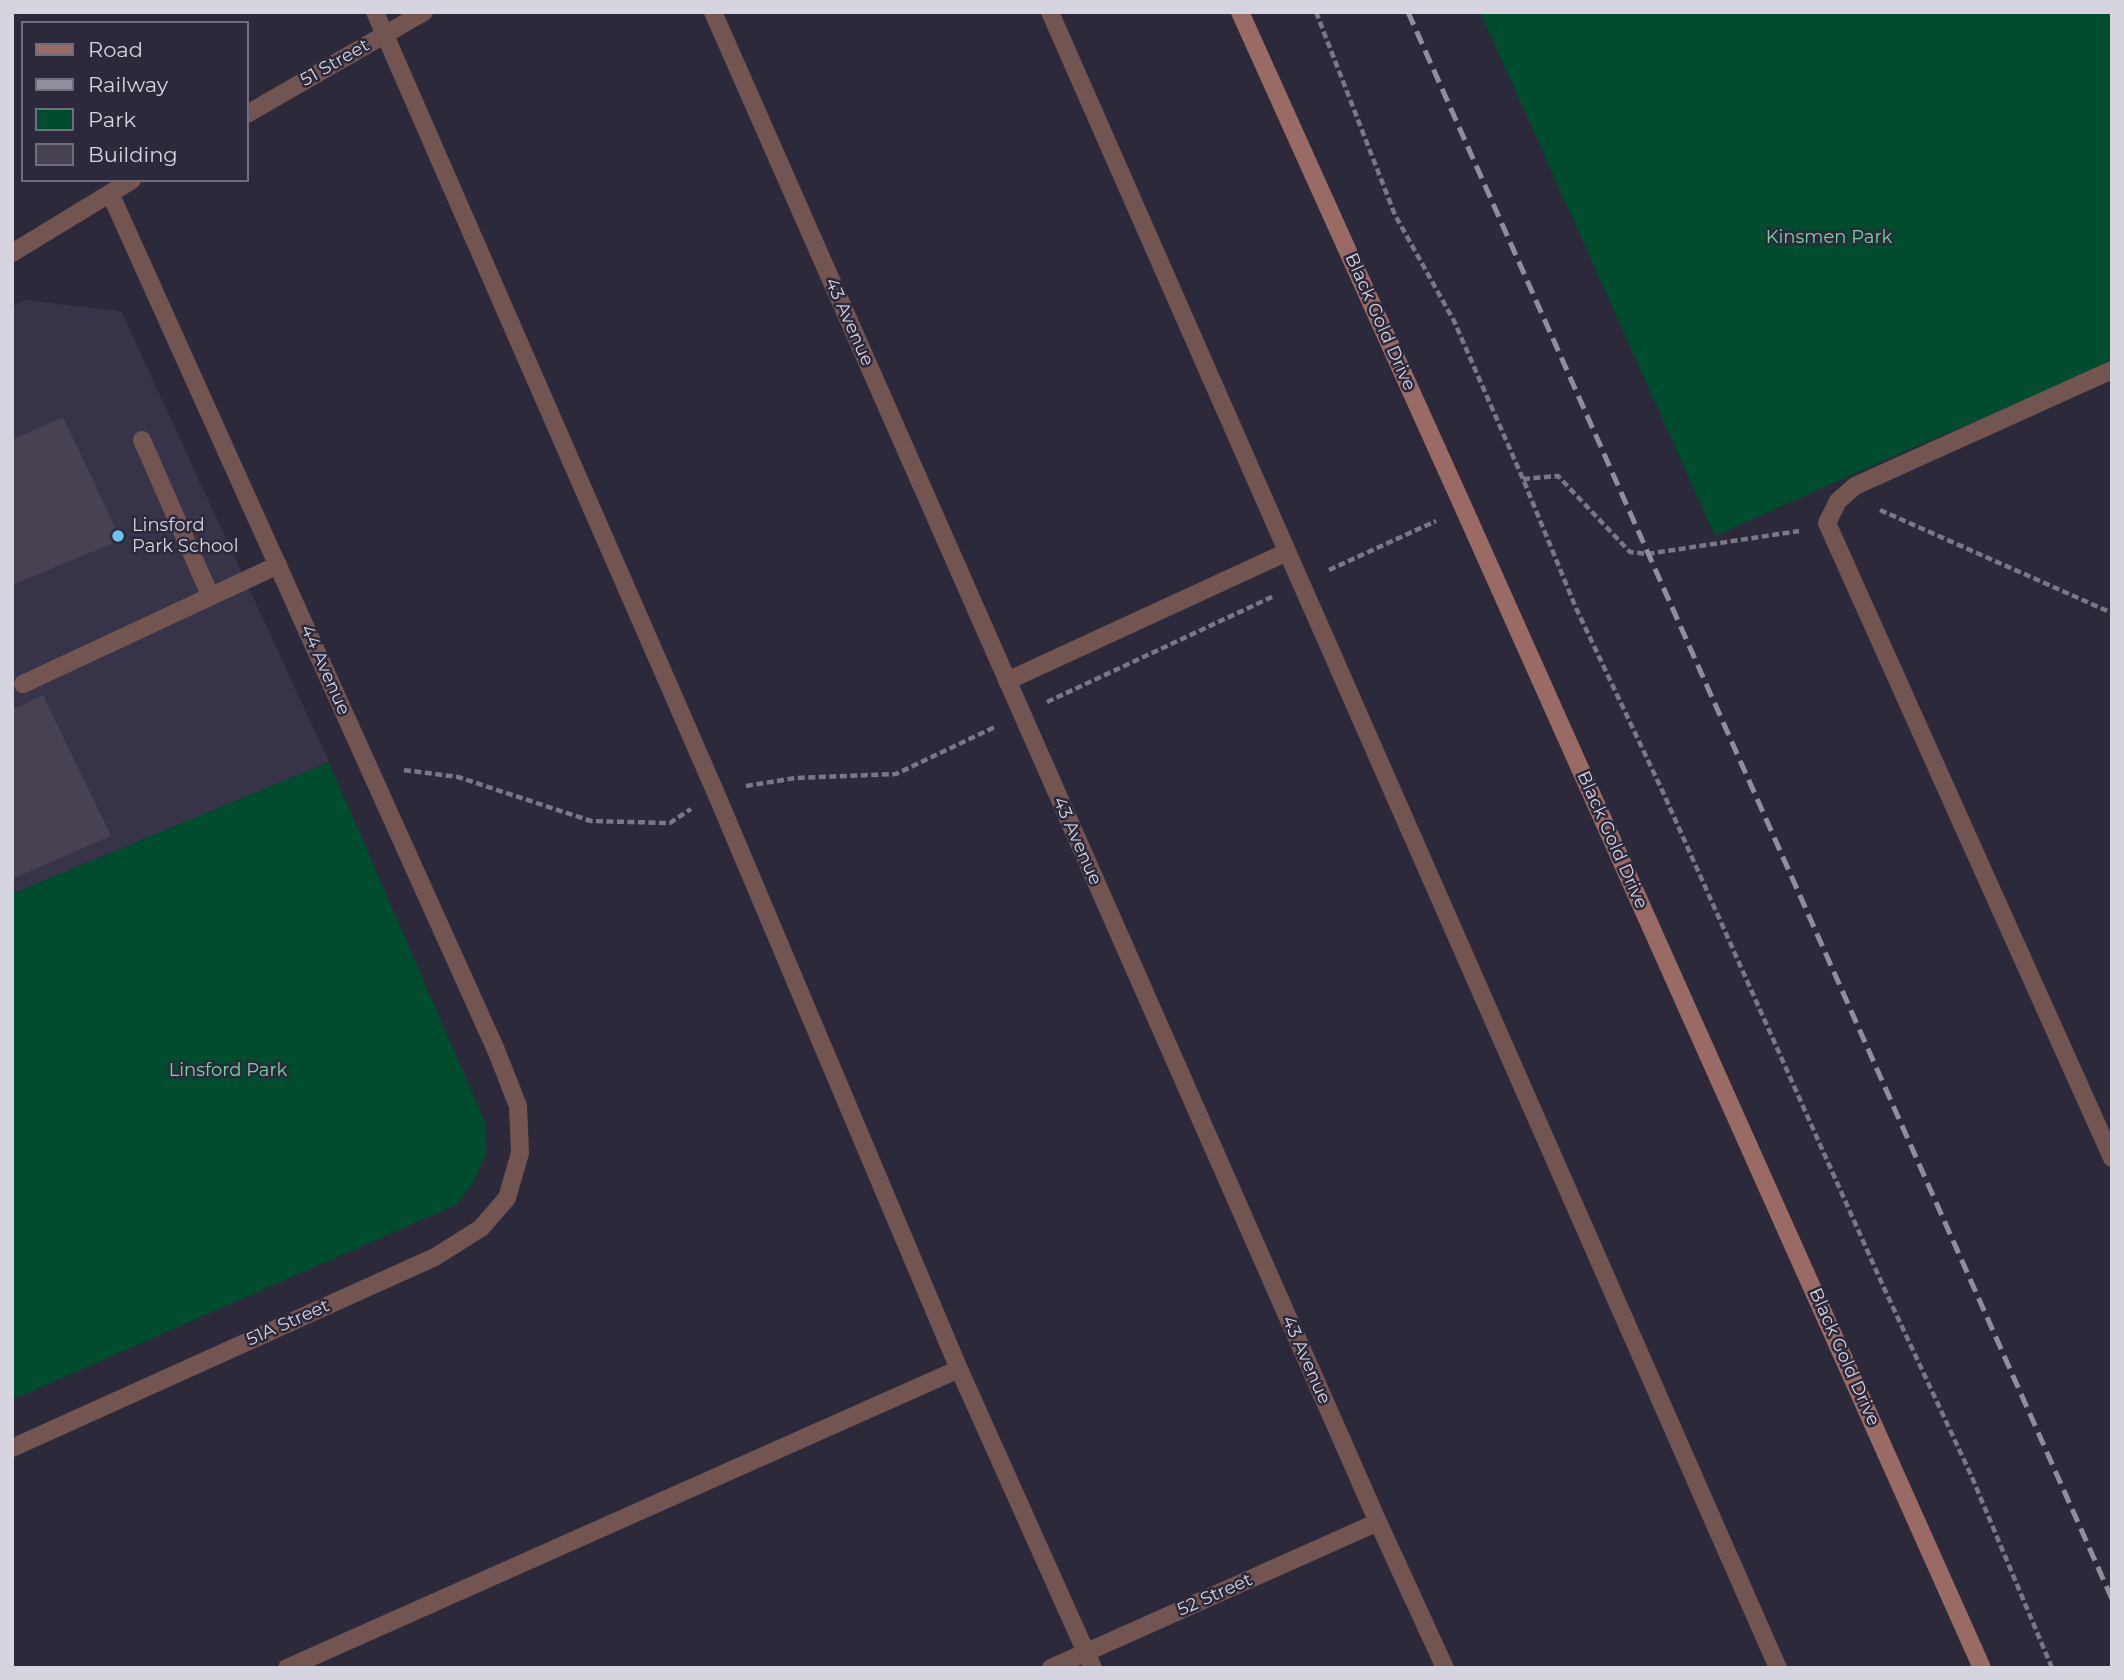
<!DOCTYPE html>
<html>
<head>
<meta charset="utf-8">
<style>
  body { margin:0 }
  #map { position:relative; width:2124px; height:1680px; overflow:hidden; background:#2c293a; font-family:Montserrat,sans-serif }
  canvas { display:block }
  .frame { position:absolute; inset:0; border:14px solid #d5d4df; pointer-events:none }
  .legend { position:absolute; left:21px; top:21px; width:228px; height:161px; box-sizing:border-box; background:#2c293a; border:2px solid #706d7c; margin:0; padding:9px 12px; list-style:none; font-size:21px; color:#d5d4df }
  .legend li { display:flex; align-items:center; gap:14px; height:35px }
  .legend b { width:35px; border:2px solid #706d7c }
</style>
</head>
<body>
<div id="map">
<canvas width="2124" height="1680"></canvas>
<div class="frame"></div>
<ul class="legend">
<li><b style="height:9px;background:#9a6b64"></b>Road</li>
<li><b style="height:9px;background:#908e9c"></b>Railway</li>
<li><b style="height:19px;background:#004c2f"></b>Park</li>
<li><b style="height:19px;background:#474152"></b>Building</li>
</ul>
</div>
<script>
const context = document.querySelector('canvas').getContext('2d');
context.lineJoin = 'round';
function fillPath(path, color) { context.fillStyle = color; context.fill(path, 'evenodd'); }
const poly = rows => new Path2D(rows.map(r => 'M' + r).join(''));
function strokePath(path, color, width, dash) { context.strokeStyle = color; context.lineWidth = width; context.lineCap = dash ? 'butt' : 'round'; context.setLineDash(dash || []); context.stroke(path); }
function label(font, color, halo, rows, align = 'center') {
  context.font = font + ' Montserrat,sans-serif'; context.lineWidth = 5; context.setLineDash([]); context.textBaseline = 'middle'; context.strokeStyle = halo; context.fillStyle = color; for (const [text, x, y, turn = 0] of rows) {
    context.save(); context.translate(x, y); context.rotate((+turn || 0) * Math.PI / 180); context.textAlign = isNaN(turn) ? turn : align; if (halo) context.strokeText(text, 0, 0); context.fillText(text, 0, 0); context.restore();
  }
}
const built = poly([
  [24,300,121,311,329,762,12,894,12,307]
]);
const green = poly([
  [1480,12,2112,12,2112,363,1901,453,1715,536],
  [329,762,485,1122,486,1153,474,1182,456,1205,12,1400,12,894]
]);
const building = poly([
  [63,417,121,540,12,585,12,440],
  [43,695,111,836,12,879,12,710]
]);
const path = poly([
  [1316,12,1395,215,1454,321,1523,479,1576,608,1662,790,1884,1288,1971,1475,2052,1668],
  [1523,479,1558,476,1630,552,1647,554,1799,531],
  [1880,510,2112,613],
  [1329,570,1436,521],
  [1047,702,1274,596],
  [404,770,458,777,591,821,670,823,691,809],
  [746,786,795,778,896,774,995,727]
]);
const lane = poly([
  [375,12,715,791,959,1369,1093,1668],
  [1050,12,1778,1668],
  [2112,370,1855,486,1838,501,1827,523,2112,1158],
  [142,440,210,595],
  [1007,681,1287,552],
  [23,684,278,565],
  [287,1668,959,1369]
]);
const street = poly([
  [713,12,1378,1522,1445,1668],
  [247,114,424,12],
  [12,253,132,180],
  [12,1448,435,1257,481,1228,507,1198,520,1153,518,1106,496,1050,110,193],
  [1051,1668,1378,1522]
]);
const secondary = poly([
  [1240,12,1465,511,1982,1668]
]);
const rail = poly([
  [1408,12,2112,1599]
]);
const markers = [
  [118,536,7,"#6dc2f3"]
];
const streetNames = [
  ["51 Street",335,63,-30],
  ["43 Avenue",849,322,66],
  ["Black Gold Drive",1380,322,66],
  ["44 Avenue",325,670,66],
  ["Black Gold Drive",1612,840,66],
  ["43 Avenue",1077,841,66],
  ["51A Street",288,1323,-24],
  ["Black Gold Drive",1844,1357,66],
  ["43 Avenue",1306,1360,66],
  ["52 Street",1215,1595,-24]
];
const parkNames = [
  ["Kinsmen Park",1829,238],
  ["Linsford Park",228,1071]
];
const poiNames = [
  ["Linsford",132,526],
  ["Park School",132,547]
];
fillPath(built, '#37344a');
fillPath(green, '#004c2f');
fillPath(building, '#474152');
strokePath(path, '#7a7886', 4.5, [7, 3.5]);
strokePath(lane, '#725550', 18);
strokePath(street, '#725550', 18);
strokePath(secondary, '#9a6b64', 18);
strokePath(rail, '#908e9c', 5, [14, 7]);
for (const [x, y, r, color] of markers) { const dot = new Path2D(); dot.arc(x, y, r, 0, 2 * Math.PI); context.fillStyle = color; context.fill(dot); strokePath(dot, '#2c293a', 2.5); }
label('18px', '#d5d4df', '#2c293a', streetNames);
label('18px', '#72d6a3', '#2c293a', parkNames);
label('18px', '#d5d4df', '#2c293a', poiNames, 'left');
</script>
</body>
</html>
